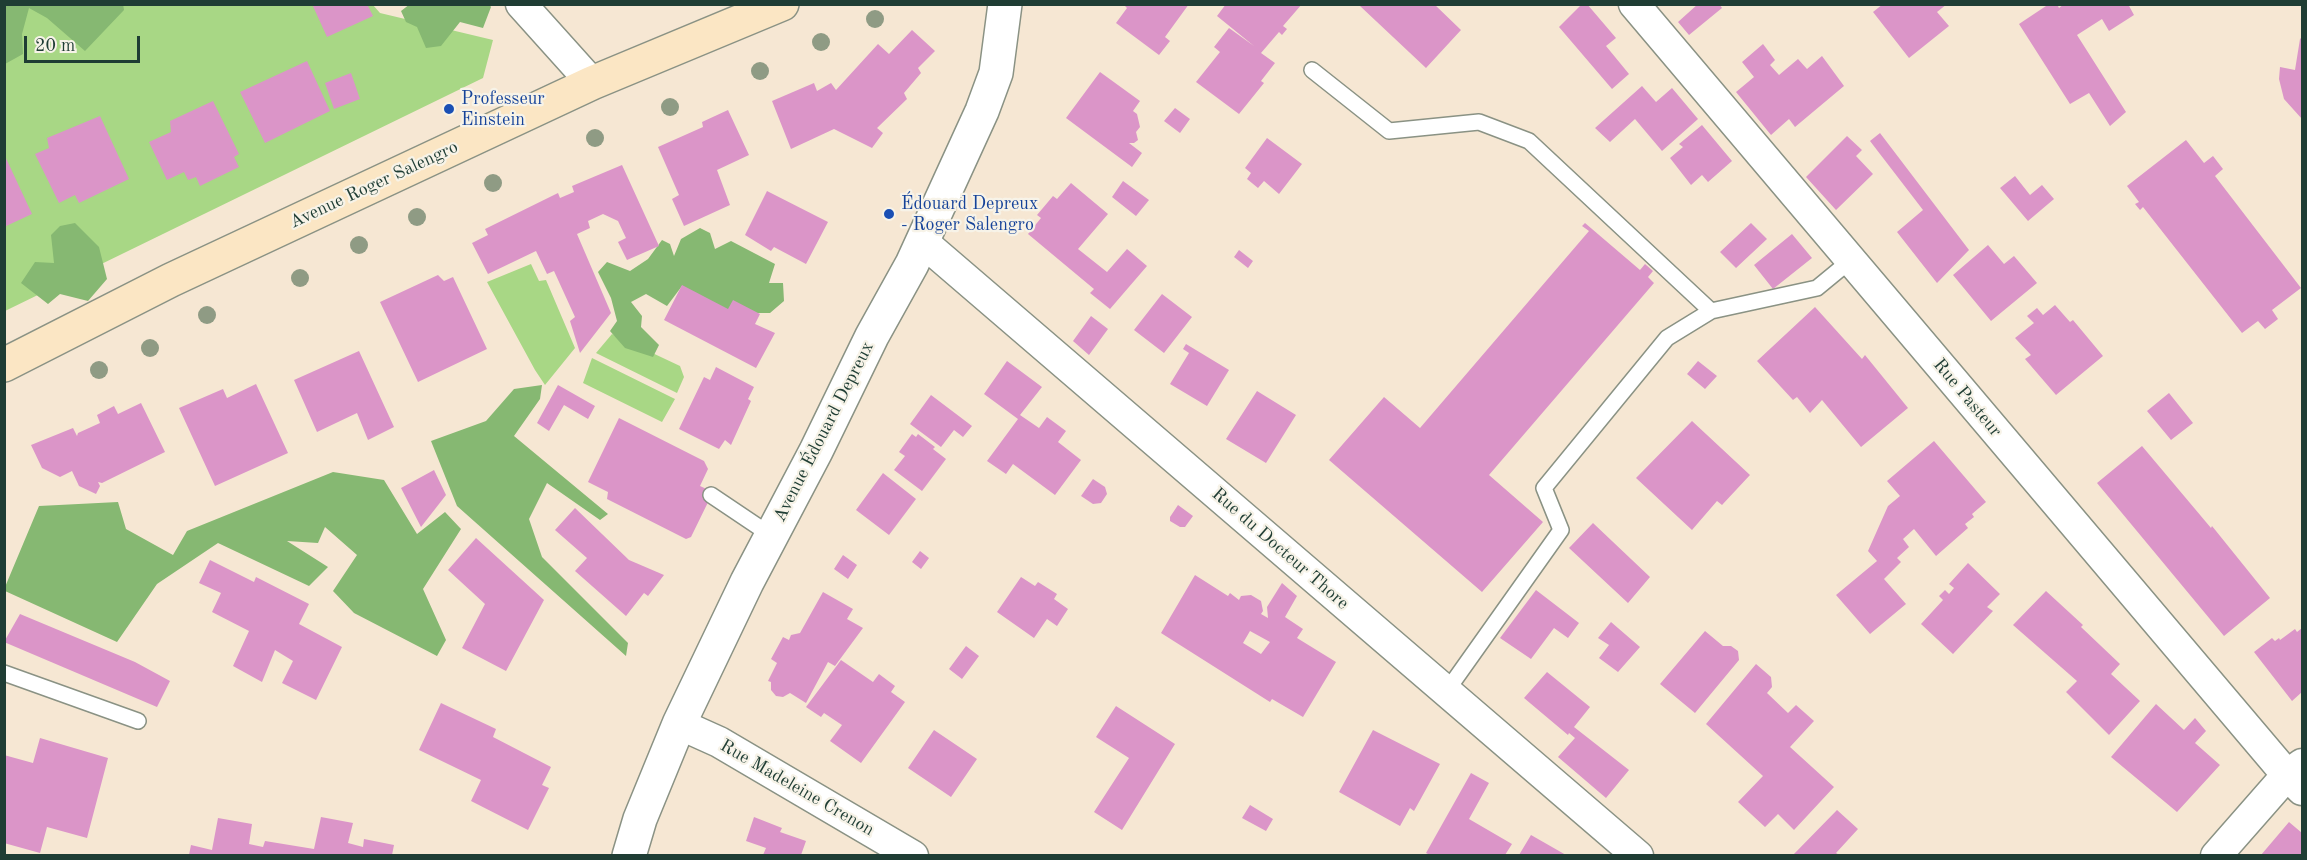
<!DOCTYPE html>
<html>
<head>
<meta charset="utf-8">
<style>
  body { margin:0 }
  #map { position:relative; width:2307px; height:860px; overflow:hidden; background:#f6e7d3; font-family:"Old Standard TT",serif }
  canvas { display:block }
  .frame { position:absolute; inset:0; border:6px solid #1f3d34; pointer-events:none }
  .scale { position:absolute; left:24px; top:36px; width:116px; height:27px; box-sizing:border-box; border:3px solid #1f3d34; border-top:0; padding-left:8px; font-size:18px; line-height:21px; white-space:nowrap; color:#1f3d34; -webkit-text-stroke:4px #f7f3e8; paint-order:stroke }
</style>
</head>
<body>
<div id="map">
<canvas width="2307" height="860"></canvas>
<div class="frame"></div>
<div class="scale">20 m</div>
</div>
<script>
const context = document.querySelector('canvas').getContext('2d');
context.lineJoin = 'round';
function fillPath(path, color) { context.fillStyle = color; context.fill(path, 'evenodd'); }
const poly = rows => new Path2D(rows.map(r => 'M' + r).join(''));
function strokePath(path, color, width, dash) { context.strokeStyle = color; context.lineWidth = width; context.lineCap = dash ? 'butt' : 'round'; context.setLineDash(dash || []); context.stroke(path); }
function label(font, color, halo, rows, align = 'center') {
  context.font = font + ' "Old Standard TT",serif'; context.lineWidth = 4.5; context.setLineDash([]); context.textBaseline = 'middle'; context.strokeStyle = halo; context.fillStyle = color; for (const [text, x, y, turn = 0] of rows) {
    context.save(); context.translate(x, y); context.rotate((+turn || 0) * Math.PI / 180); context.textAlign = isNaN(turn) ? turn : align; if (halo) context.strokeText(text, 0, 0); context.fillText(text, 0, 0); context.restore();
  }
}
const green = poly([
  [5,5,373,5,380,13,493,40,483,78,5,311],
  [531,264,539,281,546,280,575,348,545,385,535,370,487,282],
  [612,334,680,366,684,377,677,393,596,353],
  [592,358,675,399,662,422,583,383]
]);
const forest = poly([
  [5,4,123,4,124,10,85,51,47,18,29,8,22,34,23,54,5,64],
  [410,4,489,4,491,7,483,28,460,22,441,46,426,48,417,27,406,22,401,11],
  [75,223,99,247,107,279,88,301,60,294,48,304,21,283,35,262,54,263,51,235,60,226],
  [700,228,710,233,715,249,731,241,775,264,769,283,783,283,784,301,770,313,740,313,723,316,682,286,667,306,646,294,631,302,642,316,641,327,659,345,653,357,625,348,610,331,617,321,611,298,598,272,607,262,630,271,648,259,662,240,670,244,674,256,681,239],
  [542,385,540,399,514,436,608,514,600,520,547,483,529,519,542,557,628,643,626,656,457,506,431,441,486,421,514,389],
  [333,472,384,480,417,534,445,512,461,529,423,589,446,640,437,656,354,613,333,591,357,555,325,527,318,543,287,541,328,567,309,586,218,543,157,584,117,642,5,591,5,587,39,506,118,502,126,529,173,555,187,531]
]);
const building = poly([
  [312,4,367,4,373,16,327,37],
  [1123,4,1189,4,1165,37,1170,41,1159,55,1116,23,1127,8],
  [1226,4,1302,4,1283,26,1287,29,1282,35,1279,32,1261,53,1275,63,1261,81,1264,83,1239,114,1196,82,1220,52,1214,47,1229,28,1254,46,1217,16],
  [1361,4,1434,4,1461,30,1426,68,1360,6],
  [1582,4,1587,4,1616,38,1606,46,1629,74,1612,89,1559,27],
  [1698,4,1719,4,1722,8,1689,35,1678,22],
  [1883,4,1947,4,1937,12,1949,26,1909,58,1873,12],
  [2049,4,2057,4,2059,8,2064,4,2128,4,2134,15,2109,31,2102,19,2077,35,2126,112,2110,126,2089,93,2070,104,2019,24],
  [912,30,935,51,918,68,921,73,904,93,907,99,877,128,883,133,872,148,834,129,791,149,772,101,814,83,817,91,831,83,836,90,878,44,889,54],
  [2302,37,2302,119,2284,99,2279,79,2280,67,2295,70,2300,39],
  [1763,44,1775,60,1770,65,1779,75,1798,59,1807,69,1822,56,1844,86,1795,127,1789,119,1771,135,1736,92,1754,77,1742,62],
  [307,61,330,111,265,143,240,92],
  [1100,72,1140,101,1133,111,1137,114,1140,127,1136,132,1138,140,1134,143,1129,143,1142,153,1132,167,1066,118],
  [351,73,360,99,334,109,325,83],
  [1642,86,1656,102,1672,88,1698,119,1662,151,1635,119,1610,142,1595,128],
  [213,101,239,154,234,157,239,167,200,186,196,177,188,180,184,172,167,180,149,142,171,132,170,121],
  [1175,108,1190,119,1180,133,1164,121],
  [728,110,749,155,717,170,730,205,684,226,672,199,679,195,658,147,703,127,702,122],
  [100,116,129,179,79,203,75,195,59,203,35,154,49,148,47,138],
  [1702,125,1732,161,1708,182,1702,175,1691,185,1670,158,1683,147,1679,144],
  [1880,133,1969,250,1937,283,1897,232,1923,210,1870,141],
  [1847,136,1862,150,1856,156,1873,174,1836,210,1806,177],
  [1267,138,1302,164,1279,194,1264,181,1258,188,1247,179,1251,173,1245,168],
  [2186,140,2204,163,2213,156,2223,169,2215,176,2301,288,2272,310,2278,319,2265,329,2258,321,2242,333,2143,207,2140,210,2135,204,2139,202,2127,186],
  [4,154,32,214,4,227],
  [622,165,659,246,627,260,618,242,626,238,618,221,603,214,588,221,590,228,577,234,611,313,580,353,570,321,575,317,554,271,547,274,536,251,488,274,472,243,488,235,485,229,558,193,560,198,574,192,572,186],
  [2015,176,2030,195,2042,185,2054,199,2028,221,2000,188],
  [1123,181,1149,200,1136,216,1112,197],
  [1071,183,1108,214,1078,249,1107,272,1127,249,1147,266,1110,309,1090,293,1094,289,1028,234,1041,218,1037,215,1053,196,1057,199],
  [767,191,828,222,806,264,774,247,771,251,745,235],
  [1585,223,1640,270,1645,264,1653,271,1648,277,1654,283,1489,475,1543,522,1482,592,1329,460,1384,397,1420,428,1589,231,1582,226],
  [1751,223,1767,239,1736,268,1720,252],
  [1792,234,1812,258,1773,289,1754,265],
  [1988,245,2004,264,2014,256,2037,283,1991,321,1953,275],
  [1239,250,1253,261,1248,268,1234,257],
  [438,275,444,281,453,277,487,349,418,382,380,302],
  [682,285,728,309,733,300,760,314,755,324,775,333,756,368,664,320],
  [1162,294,1192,317,1164,353,1134,330],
  [2055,305,2070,322,2073,320,2103,356,2056,395,2025,359,2031,355,2015,338,2034,323,2027,316,2037,308,2043,315],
  [1815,307,1862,359,1865,355,1908,408,1861,447,1822,400,1810,413,1797,397,1793,400,1757,361],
  [1091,316,1108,329,1089,355,1073,341],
  [1186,344,1229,370,1207,406,1170,384,1189,353,1183,349],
  [359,351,394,427,368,440,357,413,317,432,294,380],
  [1007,361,1042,387,1020,415,1039,428,1047,417,1066,431,1058,442,1081,460,1055,495,1013,464,1006,474,987,461,1018,419,984,394],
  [1698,361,1717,376,1705,389,1687,374],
  [716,367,754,387,748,399,751,401,731,445,725,440,719,449,679,429,704,377,710,380],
  [256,384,288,453,215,486,179,408,223,389,227,398],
  [558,385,595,406,588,419,564,405,549,431,537,423],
  [1257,391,1296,415,1266,463,1226,439],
  [2169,393,2193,423,2171,440,2147,411],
  [931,395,972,426,963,437,954,430,941,447,910,424],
  [141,403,165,452,102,483,98,482,100,486,96,494,79,486,72,471,60,477,42,468,31,445,73,428,77,436,78,433,100,423,97,415,114,406,118,414],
  [619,418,704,461,708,469,700,486,713,492,691,537,686,539,607,499,608,492,588,482],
  [1692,421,1750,475,1722,505,1717,501,1692,530,1636,478],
  [912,434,916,437,918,434,935,447,933,449,946,459,922,491,894,470,905,456,899,452],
  [1934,441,1986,502,1972,514,1974,517,1965,524,1968,528,1936,556,1914,529,1903,539,1909,547,1897,558,1901,562,1884,579,1906,604,1870,634,1836,595,1877,561,1868,551,1888,506,1900,496,1887,481],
  [2142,446,2211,528,2212,526,2270,598,2224,636,2097,483],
  [434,470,446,495,421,527,401,488],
  [883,473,916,499,889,535,856,510],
  [1093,479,1105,487,1107,494,1101,503,1093,504,1081,496],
  [1178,505,1193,516,1185,527,1180,527,1170,521,1170,517],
  [575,508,629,560,664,575,648,596,644,593,626,616,575,571,587,558,555,530],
  [1593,523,1650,577,1628,603,1569,548],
  [476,538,544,600,506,671,462,648,485,604,448,570],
  [920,551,929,558,921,569,912,562],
  [843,555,857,565,848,579,834,569],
  [210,560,254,582,256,577,309,604,299,624,342,647,316,700,282,683,293,661,275,650,262,682,233,666,249,631,212,612,221,593,199,583],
  [1968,563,2000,594,1987,607,1993,611,1953,654,1921,624,1943,600,1939,596,1945,590,1949,594,1954,588,1949,584],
  [1195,575,1228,596,1230,593,1239,600,1241,596,1251,595,1261,601,1263,611,1261,614,1268,618,1267,607,1282,583,1297,596,1285,617,1303,629,1297,638,1336,662,1303,717,1272,699,1270,702,1161,633],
  [1250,631,1270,642,1261,654,1243,643],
  [1021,577,1035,586,1038,582,1057,594,1054,599,1068,609,1057,626,1047,619,1034,638,997,612],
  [1536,590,1579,623,1568,638,1554,628,1531,659,1500,638],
  [2046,591,2083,625,2081,627,2120,664,2111,674,2140,701,2109,735,2066,692,2077,681,2013,625],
  [823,592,853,609,847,619,863,628,835,666,828,662,806,703,790,693,783,697,776,696,771,690,771,682,768,681,777,663,771,659,783,637,789,640,791,635,800,633],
  [20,614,135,662,170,681,157,707,4,642],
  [1611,622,1640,647,1618,672,1599,658,1609,645,1598,638],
  [2302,628,2302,692,2292,701,2254,652,2272,638,2275,641,2279,638,2280,640,2295,629,2297,632],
  [1705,631,1723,646,1731,646,1738,651,1739,660,1695,713,1660,684],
  [966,646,979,656,962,679,949,669],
  [841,660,873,682,879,674,895,686,891,692,905,702,861,763,830,741,842,725,824,713,821,717,806,707],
  [1756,664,1771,677,1772,687,1767,693,1788,713,1796,705,1814,721,1790,747,1834,787,1794,830,1778,814,1765,827,1738,802,1763,776,1706,724],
  [1547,672,1590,707,1574,727,1629,770,1606,798,1558,757,1575,738,1569,733,1568,735,1524,698],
  [441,703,496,729,493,737,551,767,542,785,549,788,528,830,471,801,481,780,419,750],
  [2156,704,2184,730,2195,718,2206,731,2195,743,2220,765,2177,812,2111,757],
  [1116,706,1175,744,1122,830,1094,812,1129,758,1096,737],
  [934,730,977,759,951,797,908,768],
  [1373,730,1440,764,1414,811,1410,808,1400,826,1339,792],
  [40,738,108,758,87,838,47,827,40,853,4,843,4,755,33,763],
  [1471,773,1489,783,1469,819,1512,844,1505,855,1430,855,1426,853],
  [1250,805,1273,819,1266,831,1242,818],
  [1837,810,1858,829,1836,853,1839,855,1793,855],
  [321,817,353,823,348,843,363,847,364,839,394,845,392,855,189,855,191,845,212,850,218,818,252,824,249,844,263,847,265,841,314,849],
  [754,817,782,828,780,832,806,841,801,855,763,855,766,848,746,841],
  [2289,822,2302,833,2302,855,2261,855],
  [1531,835,1566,855,1519,855]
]);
const service = poly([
  [1312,70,1389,131,1479,122,1529,141,1711,311],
  [711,495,772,536],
  [4,673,138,721],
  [1446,692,1561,530,1544,488,1667,338,1711,311,1817,288,1851,260]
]);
const minor = poly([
  [521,4,592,83],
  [1634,4,2287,775,2302,790],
  [923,242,1638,856],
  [679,724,719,742,913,856],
  [2216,856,2287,775,2302,764]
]);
const tertiary = poly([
  [629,856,640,819,679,724,747,582,816,451,872,336,912,264,982,111,996,73,1005,4]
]);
const secondary = poly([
  [4,365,171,280,592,83,782,4]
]);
const trees = [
  [875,19],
  [821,42],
  [760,71],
  [670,107],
  [595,138],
  [493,183],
  [417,217],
  [359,245],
  [300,278],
  [207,315],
  [150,348],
  [99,370]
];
const markers = [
  [449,109,6,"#1a4fb4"],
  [889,214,6,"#1a4fb4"]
];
const transitNames = [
  ["Professeur",461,99],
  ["Einstein",461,120],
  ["Édouard Depreux",901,204],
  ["- Roger Salengro",901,225]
];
const streetNames = [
  ["Avenue Roger Salengro",374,185,-25],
  ["Rue Pasteur",1967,398,50],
  ["Avenue Édouard Depreux",824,432,-63],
  ["Rue du Docteur Thore",1280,549,41],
  ["Rue Madeleine Crenon",797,788,30]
];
fillPath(green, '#a8d785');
fillPath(forest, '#86b872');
fillPath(building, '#db95c8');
strokePath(service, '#8a9284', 18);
strokePath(minor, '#8a9284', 33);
strokePath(tertiary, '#8a9284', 36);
strokePath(secondary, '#8a9284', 36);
strokePath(service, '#fff', 15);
strokePath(minor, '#fff', 30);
strokePath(tertiary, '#fff', 33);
strokePath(secondary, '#fbe6c4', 33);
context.fillStyle = '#8f9b84';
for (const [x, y] of trees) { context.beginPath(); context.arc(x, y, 9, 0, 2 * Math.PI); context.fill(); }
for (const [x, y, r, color] of markers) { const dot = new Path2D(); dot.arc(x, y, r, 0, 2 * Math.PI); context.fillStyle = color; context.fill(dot); strokePath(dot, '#f7f3e8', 2); }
label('18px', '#164399', '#f7f3e8', transitNames, 'left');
label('18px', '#1f3d34', '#f7f3e8', streetNames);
</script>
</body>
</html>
